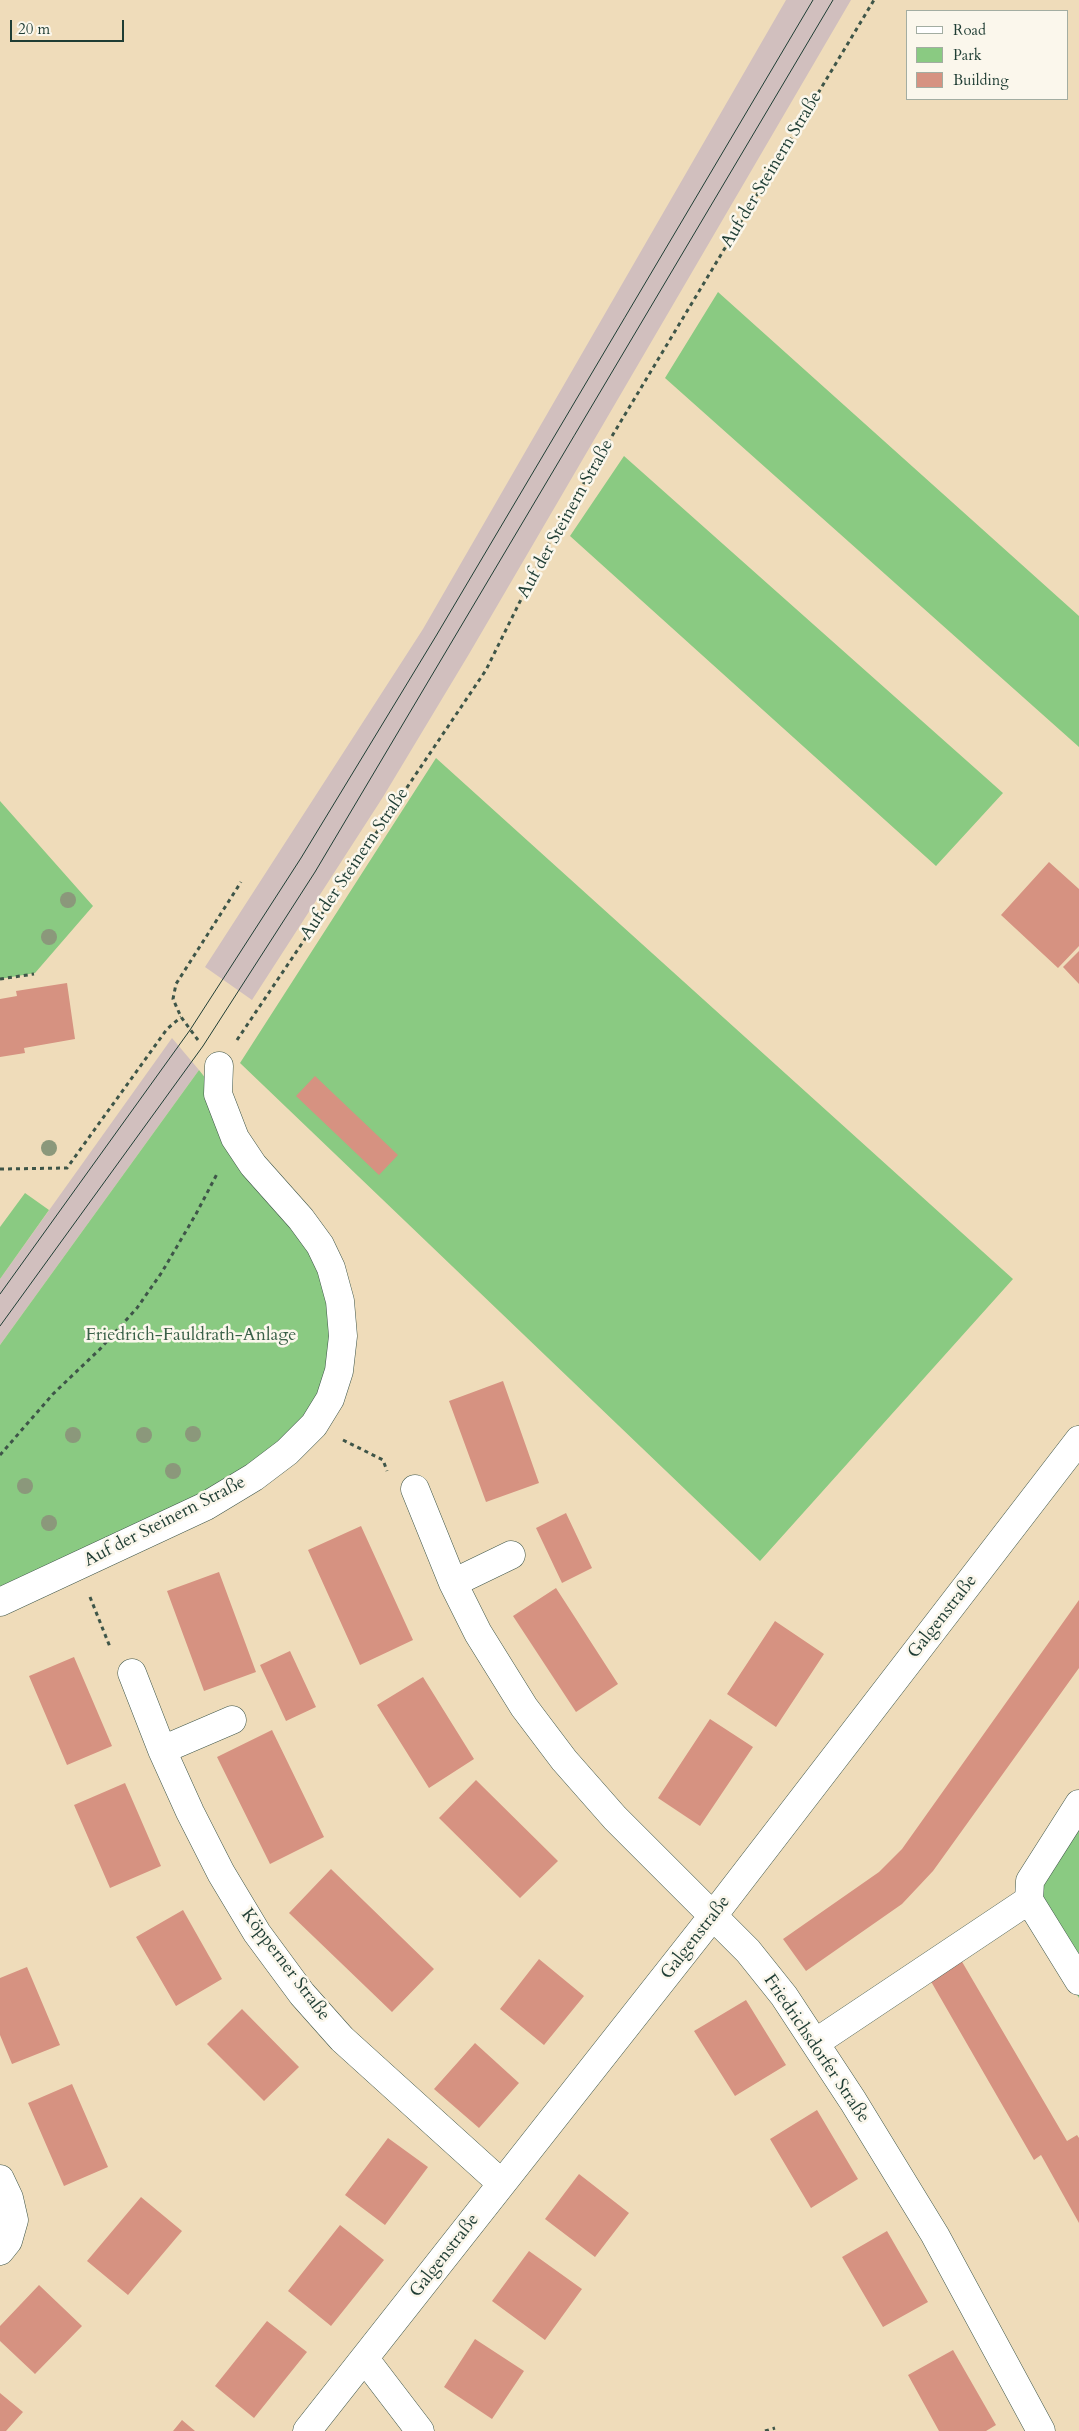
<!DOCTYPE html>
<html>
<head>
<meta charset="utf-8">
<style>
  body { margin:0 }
  #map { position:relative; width:1079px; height:2431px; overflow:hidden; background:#efdcba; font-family:Cardo,serif }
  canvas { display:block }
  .legend { position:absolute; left:906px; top:10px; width:162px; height:90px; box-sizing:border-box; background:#fbf7ec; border:1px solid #a3ada2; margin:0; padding:6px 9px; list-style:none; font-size:15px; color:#1f3d34 }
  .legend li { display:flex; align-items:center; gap:10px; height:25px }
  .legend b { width:25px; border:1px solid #a3ada2 }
  .scale { position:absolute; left:10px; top:20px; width:114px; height:22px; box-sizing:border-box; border:2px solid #1f3d34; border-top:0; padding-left:6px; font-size:15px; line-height:18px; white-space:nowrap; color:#1f3d34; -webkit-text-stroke:4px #fbf7ec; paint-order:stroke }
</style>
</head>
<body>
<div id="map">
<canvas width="1079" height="2431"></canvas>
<ul class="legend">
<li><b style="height:6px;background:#fff"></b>Road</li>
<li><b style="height:14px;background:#8aca82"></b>Park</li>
<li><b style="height:14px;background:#d69281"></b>Building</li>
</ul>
<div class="scale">20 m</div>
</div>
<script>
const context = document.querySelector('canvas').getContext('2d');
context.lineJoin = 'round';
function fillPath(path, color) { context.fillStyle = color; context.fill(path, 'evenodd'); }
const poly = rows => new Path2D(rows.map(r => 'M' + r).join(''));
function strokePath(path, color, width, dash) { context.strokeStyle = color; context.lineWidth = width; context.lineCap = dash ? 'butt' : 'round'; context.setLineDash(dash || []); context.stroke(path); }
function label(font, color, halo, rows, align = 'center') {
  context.font = font + ' Cardo,serif'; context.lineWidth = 5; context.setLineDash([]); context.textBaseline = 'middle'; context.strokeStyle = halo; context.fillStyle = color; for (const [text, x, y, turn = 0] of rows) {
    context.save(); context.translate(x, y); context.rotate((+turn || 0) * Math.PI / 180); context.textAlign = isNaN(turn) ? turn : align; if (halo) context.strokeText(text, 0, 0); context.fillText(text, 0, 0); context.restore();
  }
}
const industrial = poly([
  [786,0,851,0,469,654,383,797,252,1000,205,967,423,629],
  [172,1038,199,1070,0,1345,0,1279]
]);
const green = poly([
  [718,292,1079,616,1079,747,665,378],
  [624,456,1003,793,936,866,570,536],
  [436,758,1013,1279,760,1561,240,1063],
  [0,801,93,906,35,973,0,979],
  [199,1070,218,1094,320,1245,339,1371,287,1452,0,1602,0,1345],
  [25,1193,49,1210,0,1279,0,1227],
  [1079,1799,1079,1998,1017,1900]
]);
const building = poly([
  [1049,862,1079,889,1079,946,1058,968,1001,915],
  [1079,951,1079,984,1063,967],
  [67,983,75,1039,24,1048,25,1053,0,1057,0,999,17,996,16,991],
  [315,1076,398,1155,379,1175,296,1096],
  [503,1381,539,1483,486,1502,449,1401],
  [566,1513,592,1568,562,1583,536,1528],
  [361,1526,413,1640,360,1665,308,1550],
  [219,1572,256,1672,204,1691,167,1591],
  [556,1588,618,1684,576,1712,513,1616],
  [1079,1600,1079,1668,933,1871,902,1904,806,1971,783,1939,879,1872,902,1849],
  [775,1621,824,1654,776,1727,727,1694],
  [290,1651,316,1707,286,1721,260,1665],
  [74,1657,112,1746,67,1765,29,1676],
  [423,1677,474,1759,429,1788,377,1705],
  [710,1719,753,1747,700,1826,658,1798],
  [272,1730,324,1837,270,1864,217,1757],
  [476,1780,558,1861,520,1898,439,1818],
  [125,1783,161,1866,110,1888,74,1805],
  [331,1869,434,1969,392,2012,289,1913],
  [183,1910,222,1979,176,2006,136,1937],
  [539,1959,584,1996,544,2045,500,2009],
  [961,1960,1067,2141,1077,2135,1079,2138,1079,2223,1041,2155,1034,2160,929,1978],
  [27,1967,60,2045,12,2064,0,2035,0,1978],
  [746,2000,786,2065,735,2096,694,2031],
  [242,2009,299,2067,264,2101,207,2044],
  [475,2043,519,2083,479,2128,434,2089],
  [72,2084,108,2167,64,2186,28,2103],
  [817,2110,858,2179,811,2208,770,2139],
  [388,2138,428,2167,385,2225,345,2195],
  [579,2174,629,2213,595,2257,545,2219],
  [141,2197,182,2231,128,2295,87,2261],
  [340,2225,384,2260,331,2326,288,2291],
  [887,2231,928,2302,883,2327,842,2257],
  [529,2251,582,2289,545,2340,492,2301],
  [39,2285,82,2326,35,2374,0,2341,0,2326],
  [267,2321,307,2352,254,2418,215,2386],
  [475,2339,524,2371,492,2419,444,2387],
  [953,2350,996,2425,986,2431,939,2431,908,2375],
  [0,2393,23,2412,6,2431,0,2431],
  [182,2420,195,2431,173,2431]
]);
const path = poly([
  [0,979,34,974],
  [198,1040,181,1017,173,999,176,984,241,882],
  [237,1040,486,670,555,531,874,0],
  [0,1169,67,1168,167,1029,181,1017],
  [343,1440,383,1460,387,1471],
  [0,1455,53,1394,100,1349,137,1308,162,1272,196,1214,218,1172],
  [90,1597,110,1647],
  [765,2431,775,2428]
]);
const minor = poly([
  [415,1489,453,1583,478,1633,524,1707,564,1760,615,1818,748,1951,784,1996,853,2101,935,2235,1041,2431],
  [453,1583,511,1555],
  [0,1602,206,1506,254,1477,287,1452,314,1425,330,1399,339,1371,343,1336,340,1301,331,1268,320,1245,301,1219,253,1165,235,1138,218,1094,219,1066],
  [132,1673,162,1750,190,1812,221,1873,257,1933,302,1994,342,2039,501,2183],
  [162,1750,232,1720],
  [1029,1900,1079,1981],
  [815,2043,1029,1900,1030,1881,1079,1804],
  [0,2179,9,2198,14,2220,8,2241,0,2251],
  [365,2359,420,2431],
  [307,2431,712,1917,1079,1440]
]);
const tram = poly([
  [0,1294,190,1030,301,858,436,636,813,0],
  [0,1326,203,1046,315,872,833,0]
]);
const trees = [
  [68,900],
  [49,937],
  [49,1148],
  [193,1434],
  [73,1435],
  [144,1435],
  [173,1471],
  [25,1486],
  [49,1523]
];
const streetNames = [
  ["Auf der Steinern Straße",772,170,-59],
  ["Auf der Steinern Straße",566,519,-61],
  ["Auf der Steinern Straße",355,864,-56],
  ["Auf der Steinern Straße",165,1522,-27],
  ["Galgenstraße",943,1617,-52],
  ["Galgenstraße",696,1938,-52],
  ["Köpperner Straße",285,1965,53],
  ["Friedrichsdorfer Straße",816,2049,56],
  ["Galgenstraße",445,2256,-52]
];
const parkNames = [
  ["Friedrich-Fauldrath-Anlage",191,1336]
];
fillPath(industrial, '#d1bfbe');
fillPath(green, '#8aca82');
fillPath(building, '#d69281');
strokePath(minor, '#3e5548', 29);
strokePath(path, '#3e5548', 3, [4, 4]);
strokePath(minor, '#fff', 28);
strokePath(tram, '#1f3d34', 1);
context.fillStyle = '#8b987b';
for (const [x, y] of trees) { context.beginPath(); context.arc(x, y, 8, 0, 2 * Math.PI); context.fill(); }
label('18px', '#1f3d34', '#fbf7ec', streetNames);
label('18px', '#3a6048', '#fbf7ec', parkNames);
</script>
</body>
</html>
